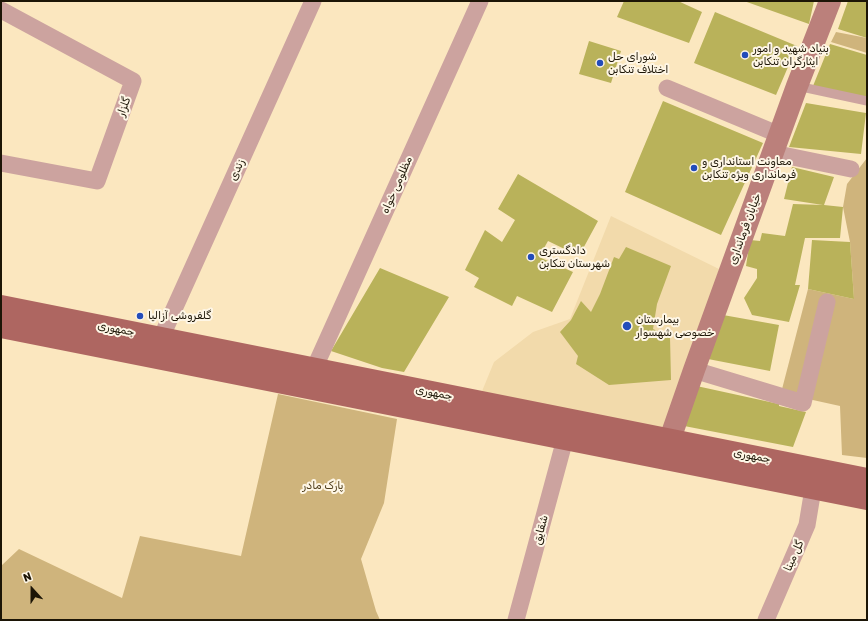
<!DOCTYPE html>
<html>
<head>
<meta charset="utf-8">
<style>
  body { margin:0 }
  #map { position:relative; width:868px; height:621px; overflow:hidden; background:#fbe7bf; font-family:Rubik,sans-serif }
  canvas { display:block }
  .frame { position:absolute; inset:0; border:2px solid #1c1506; pointer-events:none }
  .north { position:absolute; left:12px; top:569px; width:40px; height:40px; -webkit-text-stroke:3px #fef6e6; paint-order:stroke; rotate:339deg; font-size:11px; font-weight:700; line-height:16px; text-align:center; color:#1c1506 }
  .north::after { content:''; display:block; margin:auto; width:14px; height:18px; background:#1c1506; clip-path:polygon(50% 0,100% 100%,50% 72%,0 100%) }
</style>
</head>
<body>
<div id="map">
<canvas width="868" height="621"></canvas>
<div class="frame"></div>
<div class="north">N</div>
</div>
<script>
const context = document.querySelector('canvas').getContext('2d');
context.lineJoin = 'round';
function fillPath(path, color) { context.fillStyle = color; context.fill(path, 'evenodd'); }
const poly = rows => new Path2D(rows.map(r => 'M' + r).join(''));
function strokePath(path, color, width, dash) { context.strokeStyle = color; context.lineWidth = width; context.lineCap = dash ? 'butt' : 'round'; context.setLineDash(dash || []); context.stroke(path); }
function label(font, color, halo, rows, align = 'center') {
  context.font = font + ' Rubik,Vazirmatn,sans-serif'; context.lineWidth = 4; context.setLineDash([]); context.textBaseline = 'middle'; context.strokeStyle = halo; context.fillStyle = color; for (const [text, x, y, turn = 0] of rows) {
    context.save(); context.translate(x, y); context.rotate((+turn || 0) * Math.PI / 180); context.textAlign = isNaN(turn) ? turn : align; if (halo) context.strokeText(text, 0, 0); context.fillText(text, 0, 0); context.restore();
  }
}
const built = poly([
  [611,216,719,269,670,439,478,401,494,362,533,332,570,319]
]);
const green = poly([
  [836,32,867,38,867,53,831,42],
  [867,158,867,458,842,455,840,406,781,393,808,289,854,299,850,242,843,207,847,184],
  [278,394,397,419,384,503,361,559,376,611,380,620,1,620,1,566,19,549,122,598,140,536,241,556]
]);
const building = poly([
  [624,1,678,1,702,12,689,43,617,17],
  [744,1,814,1,809,24],
  [848,1,867,1,867,38,838,29],
  [715,12,797,46,776,95,694,63],
  [589,41,621,51,611,83,579,74],
  [830,44,867,55,867,99,813,86],
  [663,101,763,143,721,235,625,192],
  [806,103,866,113,861,154,789,147],
  [792,167,834,177,824,205,843,207,840,238,805,238,795,285,800,285,789,322,752,315,744,298,757,278,757,269,746,266,750,240,760,241,762,233,785,236,793,204,823,205,784,199],
  [518,174,598,221,579,256,548,241,539,257,573,272,552,312,517,296,512,306,474,287,479,278,465,270,485,230,502,242,515,220,498,209],
  [812,240,850,242,854,299,808,289],
  [626,247,671,266,657,304,653,329,670,337,671,380,609,385,576,364,578,356,560,332,571,320,581,301,591,312,600,294,614,257,619,259],
  [380,268,449,297,404,372,382,368,331,351],
  [723,315,779,325,770,371,708,359],
  [692,385,779,404,779,406,806,412,793,447,679,425]
]);
const lane = poly([
  [797,86,867,101]
]);
const street = poly([
  [1,10,133,81,97,181,1,163],
  [667,88,780,135],
  [773,153,851,169],
  [161,338,313,1],
  [314,369,480,1],
  [694,370,803,403,827,302],
  [516,620,565,439],
  [766,620,807,525,813,489]
]);
const secondary = poly([
  [666,459,670,439,694,370,797,86,830,1]
]);
const primary = poly([
  [1,306,867,479],
  [1,327,867,499]
]);
const markers = [
  [745,55,4,"#234cba"],
  [600,63,4,"#234cba"],
  [694,168,4,"#234cba"],
  [531,257,4,"#234cba"],
  [140,316,4,"#234cba"],
  [627,326,5,"#234cba"]
];
const poiNames = [
  ["بنیاد شهید و امور",753,49],
  ["ایثارگران تنکابن",753,62],
  ["شورای حل",608,57],
  ["اختلاف تنکابن",608,70],
  ["معاونت استانداری و",702,162],
  ["فرمانداری ویژه تنکابن",702,175],
  ["دادگستری",539,251],
  ["شهرستان تنکابن",539,264],
  ["گلفروشی آزالیا",148,316],
  ["بیمارستان",636,320],
  ["خصوصی شهسوار",636,333]
];
const streetNames = [
  ["گلزار",124,107,-70],
  ["زندی",237,170,-66],
  ["مظلومی خواه",397,185,-66],
  ["خیابان فرمانداری",745,229,-70],
  ["جمهوری",116,329,11],
  ["جمهوری",434,393,11],
  ["جمهوری",752,456,11],
  ["شقایق",541,530,-75],
  ["گل مینا",794,556,-66]
];
const parkNames = [
  ["پارک مادر",323,486]
];
fillPath(built, '#f2daab');
fillPath(green, '#cfb47c');
fillPath(building, '#b9b25a');
strokePath(lane, '#cca39f', 9);
strokePath(street, '#cca39f', 17);
strokePath(secondary, '#bb807b', 22);
strokePath(primary, '#ae6661', 22);
for (const [x, y, r, color] of markers) { const dot = new Path2D(); dot.arc(x, y, r, 0, 2 * Math.PI); context.fillStyle = color; context.fill(dot); strokePath(dot, '#fef6e6', 1.5); }
label('11px', '#1c1506', '#fef6e6', poiNames, 'left');
label('11px', '#1c1506', '#fef6e6', streetNames);
label('11px', '#503f1c', '#fef6e6', parkNames);
</script>
</body>
</html>
